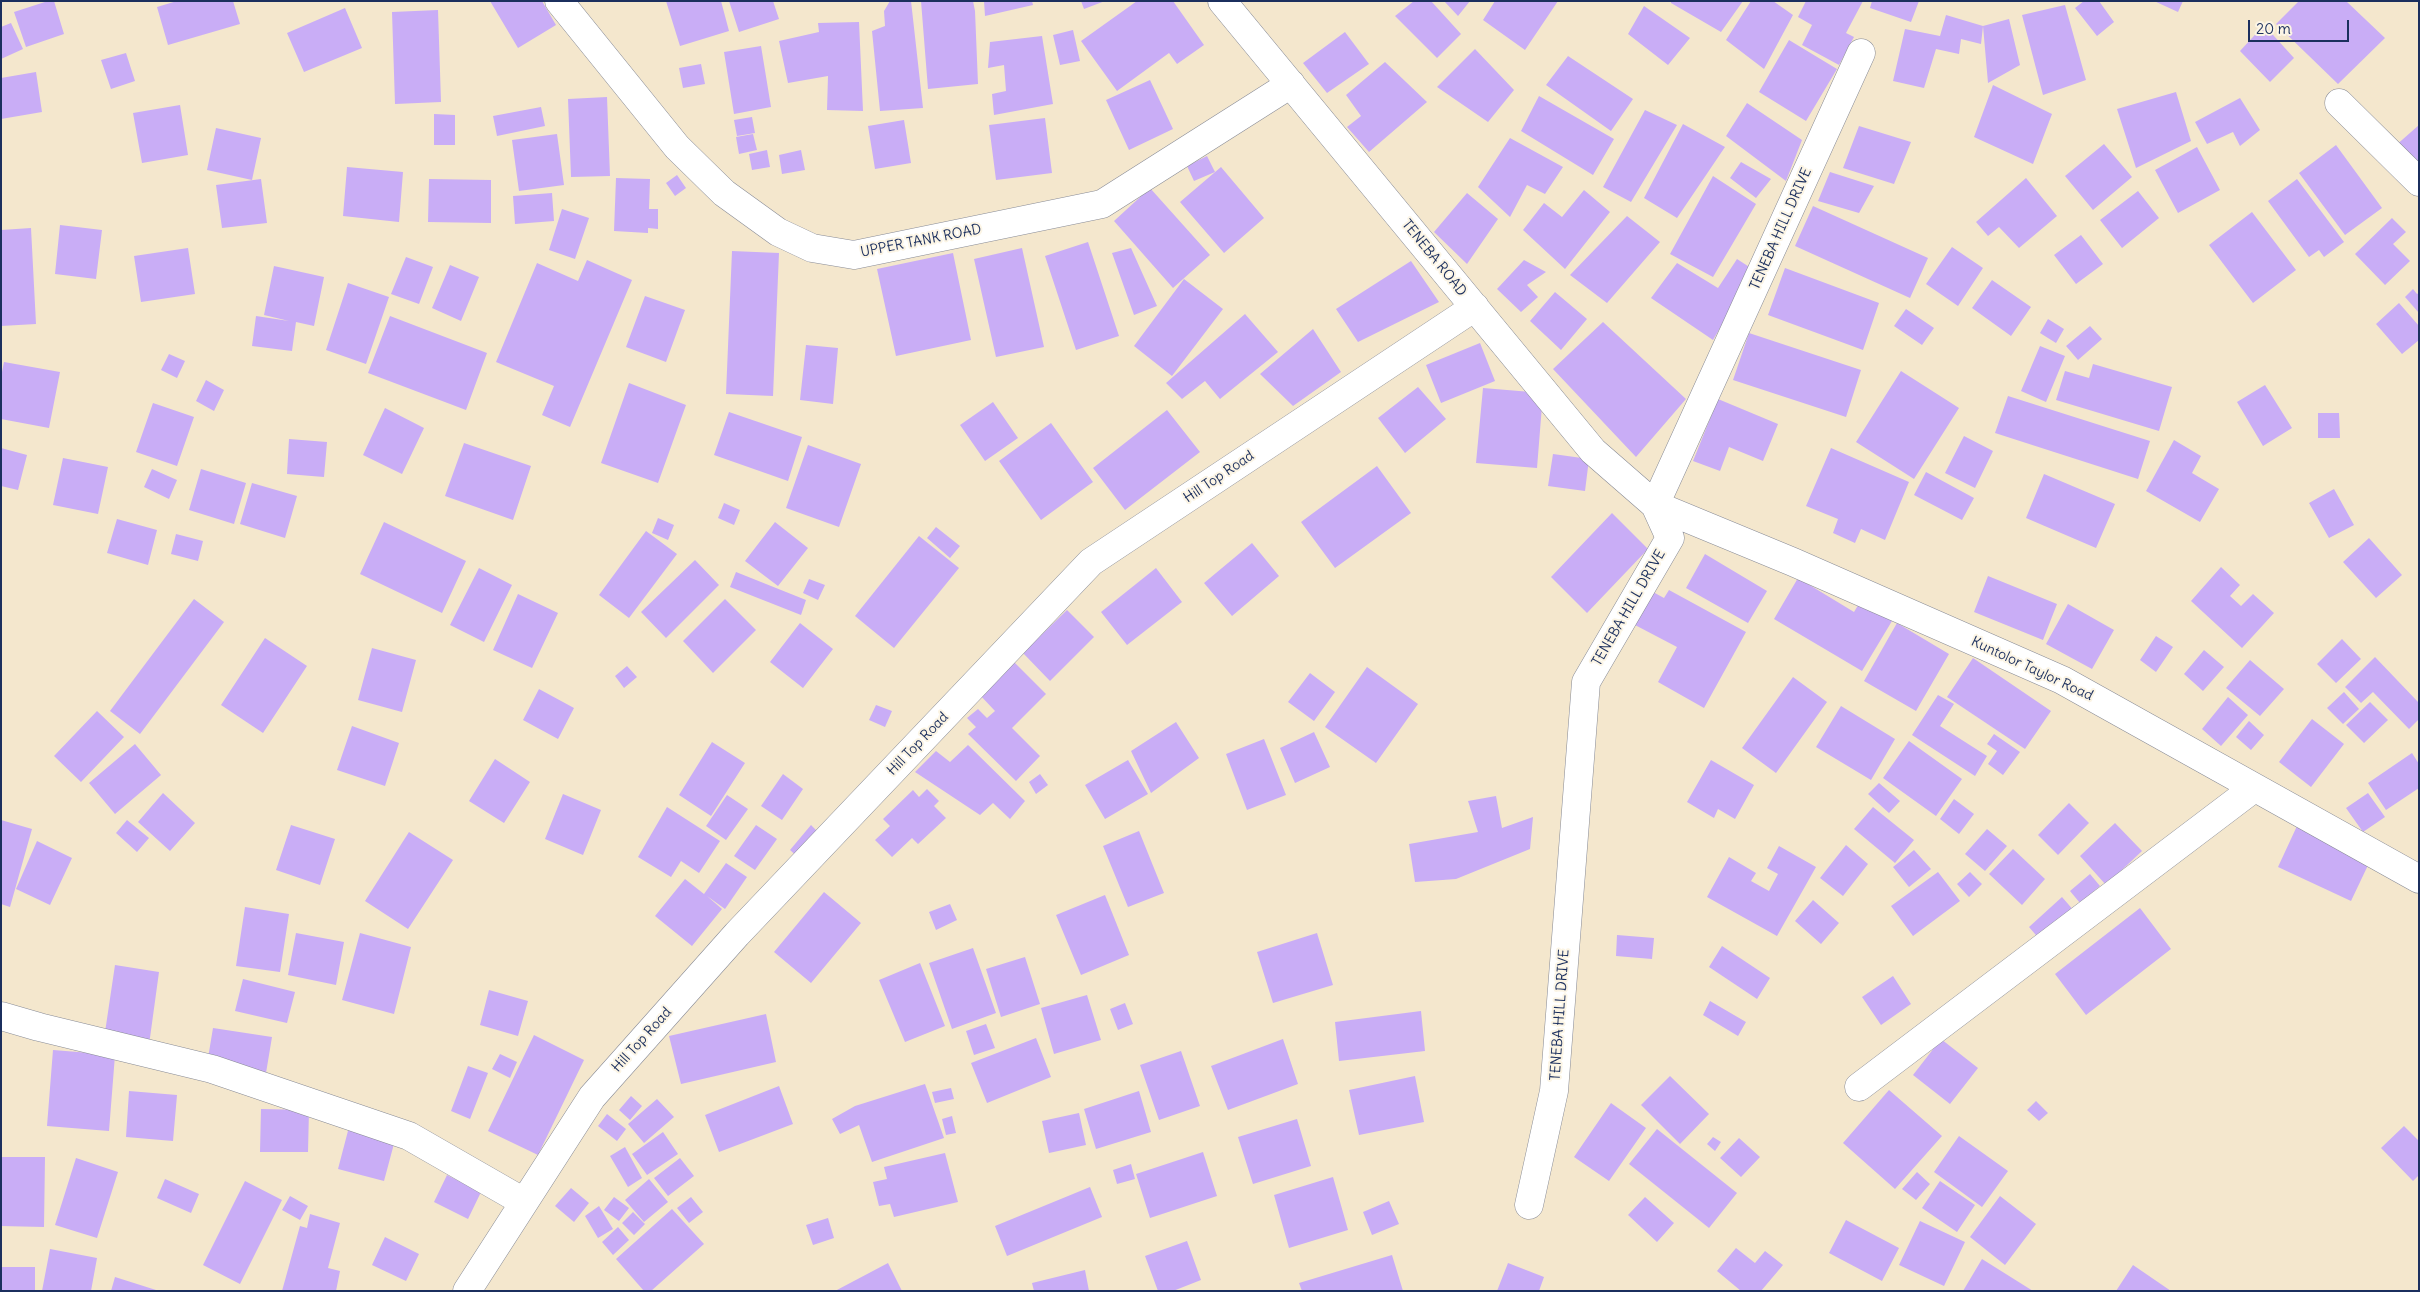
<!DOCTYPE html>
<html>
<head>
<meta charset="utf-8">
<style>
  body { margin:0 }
  #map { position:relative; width:2420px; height:1292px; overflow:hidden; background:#f4e7cd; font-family:Delius,sans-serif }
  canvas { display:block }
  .frame { position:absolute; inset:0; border:2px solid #1b2f5e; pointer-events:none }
  .scale { position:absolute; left:2248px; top:20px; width:101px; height:22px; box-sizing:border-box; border:2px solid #1b2f5e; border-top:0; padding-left:6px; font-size:15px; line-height:18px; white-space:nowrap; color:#1b2f5e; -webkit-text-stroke:4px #fcf5e5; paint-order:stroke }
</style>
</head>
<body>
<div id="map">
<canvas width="2420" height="1292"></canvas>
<div class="frame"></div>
<div class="scale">20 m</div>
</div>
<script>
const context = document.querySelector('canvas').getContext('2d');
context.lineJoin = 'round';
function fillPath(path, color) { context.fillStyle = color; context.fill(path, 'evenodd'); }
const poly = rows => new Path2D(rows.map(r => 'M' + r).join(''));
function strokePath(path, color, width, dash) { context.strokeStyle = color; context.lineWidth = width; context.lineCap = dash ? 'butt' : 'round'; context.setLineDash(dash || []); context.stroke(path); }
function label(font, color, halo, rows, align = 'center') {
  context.font = font + ' Delius,sans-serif'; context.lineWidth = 4; context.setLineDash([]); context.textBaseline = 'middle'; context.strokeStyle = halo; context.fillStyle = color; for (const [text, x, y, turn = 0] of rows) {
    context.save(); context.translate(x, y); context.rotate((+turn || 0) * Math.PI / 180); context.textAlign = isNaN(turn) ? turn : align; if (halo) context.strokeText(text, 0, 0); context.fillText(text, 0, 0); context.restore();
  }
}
const building = poly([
  [48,1,54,1,64,34,26,47,14,12],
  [177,1,233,1,240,24,168,45,157,7],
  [490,1,542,1,556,25,518,48],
  [666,1,721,1,729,31,680,46],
  [729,1,773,1,779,19,739,32],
  [890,1,911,1,923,108,880,111,872,31,885,26,884,11],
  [921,1,973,1,975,11,978,84,928,89],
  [984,1,1032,1,1033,5,985,16],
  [1081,1,1105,1,1084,9],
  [1137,1,1173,1,1204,45,1177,64,1169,53,1117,91,1081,41],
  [1414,1,1431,1,1461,34,1437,58,1395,16],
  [1444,1,1470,1,1458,16],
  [1495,1,1558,1,1525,50,1483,20],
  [1671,1,1743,1,1721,32,1671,3],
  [1751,1,1773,1,1793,15,1764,69,1726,40],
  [1806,1,1863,1,1846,33,1854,37,1839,65,1802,45,1812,25,1798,17],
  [1872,1,1919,1,1911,22,1870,8],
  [2084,1,2099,1,2114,22,2097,36,2075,8],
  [2154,1,2183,1,2178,12],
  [2299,1,2346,1,2385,38,2338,84,2276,24],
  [2065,5,2086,80,2043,95,2022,15],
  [1644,6,1690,38,1668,65,1628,34],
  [345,8,362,48,304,72,287,33],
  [438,10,441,102,395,104,392,12],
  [1946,15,1983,26,2009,19,2020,65,1988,83,1983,26,1981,44,1961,39,1959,54,1936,49,1924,88,1893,81,1905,29,1940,36],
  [859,22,863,111,827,110,828,76,788,83,779,41,819,32,818,23],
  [11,23,23,49,1,59,1,27],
  [2264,25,2294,58,2270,82,2240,51],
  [1073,30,1080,61,1060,65,1053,35],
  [1345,32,1369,64,1327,93,1303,63],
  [1042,36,1053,104,994,115,992,94,1006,91,1004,65,988,68,990,42],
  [1789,40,1837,69,1806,121,1759,92],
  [761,46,771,107,734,114,724,52],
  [1475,49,1514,90,1488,122,1437,87],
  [126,53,135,81,111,89,101,60],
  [1568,56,1633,99,1611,131,1546,85],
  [1385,62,1427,102,1369,152,1347,127,1361,116,1346,95],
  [701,64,705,84,683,88,679,68],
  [36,72,42,112,1,119,1,78],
  [1150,80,1173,129,1129,150,1106,100],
  [1993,85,2052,114,2033,164,1974,137],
  [2176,92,2191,141,2136,168,2117,109],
  [1539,96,1614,139,1593,175,1521,131],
  [607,97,610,176,571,177,568,99],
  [2240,98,2260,130,2240,146,2233,132,2207,144,2195,122],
  [1747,103,1802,140,1786,181,1726,136],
  [180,105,188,155,142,163,133,113],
  [541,107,545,126,497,136,493,116],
  [1645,110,1677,125,1631,202,1603,187],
  [434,114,455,115,455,145,434,145],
  [752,117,755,133,737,136,734,120],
  [1045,118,1052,173,996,180,989,125],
  [904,120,911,163,875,169,868,126],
  [1683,124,1725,147,1677,218,1644,198],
  [2419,125,2419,171,2394,147],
  [1859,126,1911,142,1894,184,1843,168],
  [216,128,261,138,252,180,207,170],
  [557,134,564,185,519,191,512,140],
  [753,134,757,150,739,154,736,137],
  [1510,138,1563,167,1545,194,1527,185,1510,217,1478,187],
  [2104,144,2132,177,2093,210,2065,176],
  [2336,145,2382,208,2345,235,2299,173],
  [2197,147,2220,190,2178,213,2155,170],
  [767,150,770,167,752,170,749,154],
  [801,150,805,170,782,174,779,155],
  [1207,156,1215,172,1194,181,1187,166],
  [1741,162,1771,179,1756,198,1730,178],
  [347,167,403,172,399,222,343,216],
  [1221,167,1264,218,1224,253,1180,202],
  [1830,172,1874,186,1859,213,1818,201],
  [677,175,686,188,675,196,666,183],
  [1713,176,1756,204,1713,277,1670,254],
  [616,178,650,179,649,209,658,209,658,229,648,228,648,233,614,231],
  [2026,178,2057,216,2019,248,1999,227,1988,236,1976,222],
  [261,179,267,223,222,228,216,185],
  [429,179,491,180,491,223,428,222],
  [2297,179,2344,242,2324,257,2319,250,2309,257,2268,201],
  [1150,188,1210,255,1173,288,1114,221],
  [1584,190,1610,212,1565,269,1523,230,1544,203,1562,217],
  [2138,191,2159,218,2122,248,2100,220],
  [552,193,554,221,515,224,513,196],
  [1467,193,1498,219,1467,264,1434,232],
  [1813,206,1928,258,1910,298,1795,246],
  [562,209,589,218,575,259,549,250],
  [2252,212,2296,270,2253,303,2209,245],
  [1627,216,1660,242,1607,303,1570,275],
  [2392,218,2406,232,2393,244,2410,261,2385,285,2355,254],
  [60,225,102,230,96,279,55,274],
  [31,228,36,324,1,326,1,230],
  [2081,235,2103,264,2076,284,2054,255],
  [1088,242,1119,336,1076,350,1045,256],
  [1952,247,1983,268,1958,306,1926,284],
  [188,248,195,294,141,302,134,256],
  [1022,248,1044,347,996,357,974,259],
  [1131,248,1157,306,1134,315,1112,253],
  [732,251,779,253,773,396,726,394],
  [953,253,971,340,896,356,877,269],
  [406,257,433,267,419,304,391,294],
  [1737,259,1754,270,1713,340,1651,298,1677,263,1718,288],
  [587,260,632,280,570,427,542,415,554,386,496,362,537,263,578,281],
  [1524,260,1546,272,1527,285,1538,297,1521,312,1497,289],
  [1411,261,1439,302,1358,342,1336,309],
  [450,265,479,277,461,321,432,308],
  [274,266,324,277,314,326,296,322,292,351,252,346,256,316,289,321,264,315],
  [1785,268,1879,303,1863,350,1768,315],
  [1184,279,1223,309,1172,376,1134,346],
  [1992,280,2031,307,2011,336,1972,308],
  [348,283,389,297,366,364,326,350],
  [2413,289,2417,294,2419,293,2419,313,2405,297],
  [1555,292,1587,319,1561,350,1530,321],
  [645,296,685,310,666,362,626,347],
  [2399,303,2419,326,2419,340,2402,354,2376,324],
  [1906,309,1934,328,1922,345,1894,326],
  [1245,314,1278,352,1220,399,1205,381,1182,399,1166,383],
  [390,316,487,353,466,410,368,373],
  [2048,319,2064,329,2056,343,2040,333],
  [1603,322,1686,399,1636,457,1553,369],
  [2090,326,2102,339,2078,360,2066,346],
  [1313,329,1341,372,1293,406,1260,374],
  [1749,333,1861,370,1846,417,1733,380],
  [1480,343,1495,381,1441,403,1426,365],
  [806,345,838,348,833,404,800,400],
  [2040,346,2065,356,2046,402,2021,391],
  [169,354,185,361,177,378,161,370],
  [4,362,60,372,49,428,1,419,1,377],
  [2093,364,2172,387,2159,431,2056,400,2065,371,2089,378],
  [1901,371,1959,408,1914,479,1856,442],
  [206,380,224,390,214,411,196,401],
  [629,383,686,405,658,483,601,463],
  [2265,385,2292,428,2263,446,2237,402],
  [1418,387,1446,419,1405,453,1378,418],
  [1483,388,1543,393,1537,468,1476,463],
  [2008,396,2150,441,2138,479,1995,433],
  [1718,399,1778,424,1763,461,1729,447,1720,471,1693,461],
  [993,402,1018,438,985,461,960,425],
  [153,403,194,417,177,466,136,452],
  [385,408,424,428,402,474,363,455],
  [1167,410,1200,452,1125,510,1093,468],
  [729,412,802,437,788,481,714,455],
  [2318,413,2339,413,2340,438,2318,438],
  [1051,423,1093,482,1041,520,999,461],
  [1964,436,1993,451,1975,488,1945,473],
  [289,439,327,442,324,477,287,474],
  [2174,440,2201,456,2192,473,2219,489,2200,522,2146,491],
  [464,443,531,466,513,520,445,496],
  [808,445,861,464,839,527,786,508],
  [1,448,27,455,18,490,1,486],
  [1831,448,1909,482,1885,540,1861,529,1855,543,1833,533,1838,519,1806,506],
  [1553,454,1589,459,1585,491,1548,486],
  [63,458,108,467,98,514,53,505],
  [1377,466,1411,513,1335,568,1301,522],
  [152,469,177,480,169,499,144,487],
  [201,469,246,483,234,524,189,510],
  [1926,472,1974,498,1962,520,1914,495],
  [2044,474,2115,504,2096,548,2026,518],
  [252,483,297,496,285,538,240,524],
  [2334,489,2354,525,2329,538,2309,503],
  [724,503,740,510,734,525,718,518],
  [1612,513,1648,549,1587,613,1551,577],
  [658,518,674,525,668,540,652,533],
  [117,519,157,530,148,565,107,553],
  [384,522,466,561,442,613,360,574],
  [775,522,808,548,778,586,745,561],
  [936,527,960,546,950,558,927,538],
  [646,531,677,554,629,618,599,595],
  [176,534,203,541,198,561,171,554],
  [919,536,959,568,894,648,855,616],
  [2369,538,2402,575,2376,598,2343,562],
  [1252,543,1279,576,1232,616,1204,583],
  [1705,554,1767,591,1748,623,1686,588],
  [695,560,719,585,666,638,641,612],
  [2221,567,2240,585,2230,596,2241,606,2253,594,2274,613,2242,648,2191,601],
  [479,568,512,585,484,642,450,625],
  [1156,568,1182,602,1127,645,1101,612],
  [736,572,806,600,801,615,730,587],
  [1988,576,2057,604,2043,640,1974,612],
  [1798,578,1854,612,1860,602,1892,621,1862,671,1774,619],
  [809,579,825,585,818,600,803,593],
  [1669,590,1746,632,1704,708,1658,682,1677,647,1635,625,1653,592,1664,598],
  [518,594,558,613,532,668,493,650],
  [194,599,224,622,140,734,110,711],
  [725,599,756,630,713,673,683,641],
  [2068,604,2114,630,2092,669,2046,644],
  [1067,610,1094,637,1050,681,1023,653],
  [800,623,833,649,803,688,770,662],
  [1897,623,1949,654,1916,711,1864,681],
  [2156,636,2173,647,2156,672,2140,660],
  [265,638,307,666,263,733,221,705],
  [2342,639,2361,659,2336,683,2317,664],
  [372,648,416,660,402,712,358,700],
  [2204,650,2224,667,2203,691,2184,674],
  [2375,657,2419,703,2419,719,2409,729,2373,692,2361,703,2345,687],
  [1973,658,2051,711,2025,749,1947,697],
  [1012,660,1046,694,1012,728,1040,756,1016,781,968,734,976,727,967,718,978,709,987,718,995,711,979,694],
  [2250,660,2284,689,2260,716,2226,688],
  [627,666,637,677,624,688,615,676],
  [1367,667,1418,704,1376,763,1325,727],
  [1310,673,1335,692,1314,721,1288,702],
  [1793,677,1827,702,1776,773,1742,748],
  [539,689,574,708,558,739,523,720],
  [2344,692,2359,709,2343,724,2327,708],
  [1938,695,1954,704,1940,726,1987,756,1975,776,1912,735],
  [2228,697,2248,715,2221,746,2202,729],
  [2370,702,2388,720,2364,743,2346,725],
  [876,705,892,711,885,727,869,720],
  [1841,706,1895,739,1871,780,1816,747],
  [97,711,124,737,81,782,54,756],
  [2312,719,2344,744,2311,787,2279,762],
  [2249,721,2264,735,2251,750,2236,737],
  [1176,722,1199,758,1151,793,1131,751],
  [352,726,399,743,385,786,337,770],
  [1314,732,1330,767,1295,783,1280,748],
  [1994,734,2020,752,2003,775,1988,764,1997,751,1987,744],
  [1264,739,1286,795,1247,810,1226,754],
  [1909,741,1962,779,1936,816,1883,778],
  [712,742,745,763,711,816,679,795],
  [135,744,161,775,115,814,89,783],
  [968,745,1025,801,1010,819,993,803,980,815,915,772,936,751,950,762],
  [2412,753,2419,764,2419,788,2386,810,2368,783],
  [495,759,530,782,504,823,469,801],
  [1128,760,1148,794,1105,819,1085,785],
  [1711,760,1754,785,1735,819,1718,809,1714,818,1687,802],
  [783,774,803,789,782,820,761,806],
  [1040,774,1048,785,1036,794,1029,782],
  [1879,783,1900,801,1889,813,1868,794],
  [927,789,939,801,934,806,946,818,918,844,912,838,892,857,875,840,890,826,883,819,913,790,919,797],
  [163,793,195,823,170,851,138,822],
  [2368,793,2385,817,2363,832,2346,808],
  [563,794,601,810,583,855,545,839],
  [727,795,748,809,726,840,706,826],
  [1496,796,1502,828,1533,817,1530,849,1456,879,1415,882,1409,844,1478,832,1468,801],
  [1954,799,1974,814,1959,834,1940,819],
  [2069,803,2089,823,2058,855,2038,835],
  [667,807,720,841,699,873,681,861,671,877,638,857],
  [1873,807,1914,840,1895,863,1854,829],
  [1,820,32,829,10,907,1,904],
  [127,820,149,838,137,852,116,833],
  [2115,823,2142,851,2106,885,2080,856],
  [291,825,335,839,320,885,276,870],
  [756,825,777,839,755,870,734,856],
  [811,825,823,837,802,861,790,850],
  [2297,826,2370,861,2351,901,2278,867],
  [1987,829,2007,846,1985,871,1965,854],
  [1139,831,1164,893,1128,907,1103,846],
  [409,832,453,860,408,929,365,901],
  [37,841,72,858,50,905,16,889],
  [1846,845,1868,864,1843,896,1820,878],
  [1779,846,1816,867,1777,936,1707,897,1729,857,1756,873,1751,881,1769,891,1778,874,1767,868],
  [2013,849,2045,879,2022,905,1989,874],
  [1914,850,1931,869,1909,887,1893,867],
  [726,863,747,877,725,909,707,896,722,909,692,946,655,916,685,879,704,894],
  [1938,872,1960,901,1913,936,1891,906],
  [1970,872,1982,884,1969,897,1957,884],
  [2090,874,2100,886,2080,903,2070,891],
  [824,892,861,923,811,983,774,952],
  [1105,895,1129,955,1081,975,1056,915],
  [2062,897,2075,912,2041,941,2029,927],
  [1813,900,1839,923,1821,944,1795,921],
  [950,904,957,920,936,930,929,912],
  [245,907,289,914,280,972,236,966],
  [2140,908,2171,949,2086,1015,2055,974],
  [296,933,344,942,336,985,288,975],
  [360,933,411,947,394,1014,342,1000],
  [1317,933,1333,985,1273,1003,1257,952],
  [1617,935,1654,938,1652,959,1616,956],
  [1722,946,1770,978,1757,999,1709,967],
  [973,948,996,1013,952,1029,929,963],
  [1025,957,1040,1004,1001,1017,986,969],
  [920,963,945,1026,905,1042,879,980],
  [115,965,159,972,149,1045,104,1039],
  [1893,976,1911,1004,1881,1025,1862,997],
  [243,979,295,992,287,1023,235,1011],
  [489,990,528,1001,518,1036,480,1025],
  [1087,995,1101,1040,1054,1054,1041,1008],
  [1710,1001,1746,1022,1738,1036,1703,1015],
  [1125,1003,1133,1024,1118,1030,1110,1009],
  [1421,1011,1425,1051,1339,1061,1335,1022],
  [766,1014,776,1062,681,1084,669,1036],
  [986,1024,995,1048,974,1055,966,1031],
  [213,1028,272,1037,266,1073,207,1064],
  [534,1035,584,1060,538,1155,488,1131],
  [1036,1038,1051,1077,987,1103,971,1063],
  [1283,1039,1298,1084,1228,1110,1211,1066],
  [1941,1039,1978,1068,1950,1104,1913,1075],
  [53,1050,115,1055,109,1131,47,1126],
  [1181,1051,1200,1106,1159,1120,1140,1065],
  [500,1054,517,1062,510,1078,492,1069],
  [468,1066,488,1073,470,1119,451,1111],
  [1415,1076,1424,1122,1359,1135,1349,1090],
  [1670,1076,1709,1114,1680,1144,1641,1105],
  [925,1084,944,1138,872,1162,859,1125,840,1134,832,1119,855,1106],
  [779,1086,793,1124,719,1152,705,1115],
  [951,1088,954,1099,935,1103,932,1092],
  [1889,1090,1942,1136,1895,1189,1843,1143],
  [129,1091,177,1095,173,1141,126,1137],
  [1139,1091,1151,1132,1096,1149,1084,1109],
  [631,1096,642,1106,630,1120,619,1110],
  [657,1099,674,1117,644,1143,628,1124],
  [2036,1101,2048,1113,2039,1121,2027,1110],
  [1611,1103,1646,1128,1609,1181,1574,1157],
  [261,1109,309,1110,308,1152,260,1152],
  [1079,1113,1086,1145,1049,1153,1042,1121],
  [607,1114,626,1129,617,1141,598,1126],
  [952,1116,956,1133,946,1135,942,1119],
  [1297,1119,1311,1166,1253,1184,1238,1137],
  [2404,1126,2419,1141,2419,1175,2413,1181,2381,1148],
  [349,1127,395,1140,384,1181,338,1169],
  [1657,1129,1737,1193,1709,1228,1629,1164],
  [663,1132,678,1154,647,1175,632,1154],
  [1959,1136,2008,1171,1982,1207,1934,1172],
  [1713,1137,1721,1142,1715,1151,1707,1144],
  [1739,1138,1760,1157,1741,1177,1720,1158],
  [625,1147,642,1178,628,1187,610,1156],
  [1203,1152,1217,1196,1150,1218,1136,1174],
  [945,1153,958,1202,894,1217,890,1204,879,1206,873,1182,887,1179,884,1167],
  [1,1157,45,1157,44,1227,1,1226],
  [76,1158,118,1172,97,1238,55,1225],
  [680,1158,694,1176,668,1196,654,1178],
  [1131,1164,1135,1179,1117,1184,1113,1170],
  [1917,1172,1930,1184,1916,1200,1902,1189],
  [447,1175,481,1192,468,1219,434,1202],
  [1333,1177,1348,1230,1289,1248,1274,1195],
  [165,1179,199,1194,191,1213,157,1198],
  [649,1179,668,1202,644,1222,625,1200],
  [245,1181,282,1200,240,1284,203,1265],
  [1940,1181,1975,1205,1957,1232,1922,1208],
  [1090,1187,1102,1217,1007,1256,995,1226],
  [571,1188,589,1203,574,1222,555,1206],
  [290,1196,308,1206,300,1220,282,1210],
  [2000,1196,2036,1224,2005,1265,1970,1237],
  [614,1197,629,1208,619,1221,604,1210],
  [691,1197,703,1212,689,1223,677,1208],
  [1645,1197,1674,1223,1657,1242,1628,1215],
  [1389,1201,1399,1224,1372,1235,1363,1212],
  [599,1206,613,1229,598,1238,585,1216],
  [672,1209,704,1244,651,1291,644,1291,616,1259],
  [633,1212,645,1224,634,1235,622,1223],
  [310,1214,340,1223,328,1268,340,1271,336,1291,282,1291,300,1226,307,1228],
  [828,1218,834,1238,813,1245,806,1225],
  [1846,1220,1899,1248,1882,1281,1829,1253],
  [1920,1221,1965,1242,1944,1286,1899,1265],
  [618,1227,629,1240,613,1255,602,1242],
  [385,1237,419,1254,406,1281,372,1265],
  [1187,1241,1201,1280,1173,1291,1158,1291,1145,1256],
  [1736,1248,1755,1263,1765,1251,1783,1265,1761,1291,1741,1291,1717,1271],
  [50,1249,97,1258,91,1291,42,1291],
  [1392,1255,1403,1291,1302,1291,1299,1283],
  [1982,1259,2033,1291,1963,1291],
  [888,1263,902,1291,835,1291],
  [1508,1263,1544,1277,1539,1291,1497,1291],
  [2133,1265,2171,1291,2116,1291],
  [1,1267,35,1267,35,1291,1,1291],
  [1085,1270,1089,1291,1034,1291,1032,1283],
  [115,1277,156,1290,156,1291,111,1291]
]);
const minor = poly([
  [559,1,677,147,724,193,778,232,812,248,854,255,1102,204,1291,84],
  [1222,1,1593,451,1655,505,1793,562,2062,680,2419,879],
  [2339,103,2419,182],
  [1,1016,39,1027,212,1069,409,1136,524,1202],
  [1859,1087,2254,788],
  [1529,1205,1554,1091,1586,682,1670,538,1655,505,1861,53],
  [467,1291,592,1097,737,934,1091,562,1475,307]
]);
const streetNames = [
  ["TENEBA HILL DRIVE",1781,229,-66],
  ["UPPER TANK ROAD",921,241,-11],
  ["TENEBA ROAD",1434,258,51],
  ["Hill Top Road",1219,477,-34],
  ["TENEBA HILL DRIVE",1629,608,-60],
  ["Kuntolor Taylor Road",2032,669,25],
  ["Hill Top Road",918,744,-46],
  ["TENEBA HILL DRIVE",1560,1015,-86],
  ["Hill Top Road",642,1040,-48]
];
fillPath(building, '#c9adf6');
strokePath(minor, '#888b96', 29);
strokePath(minor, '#fff', 28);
label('14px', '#1b2f5e', '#fcf5e5', streetNames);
</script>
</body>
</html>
